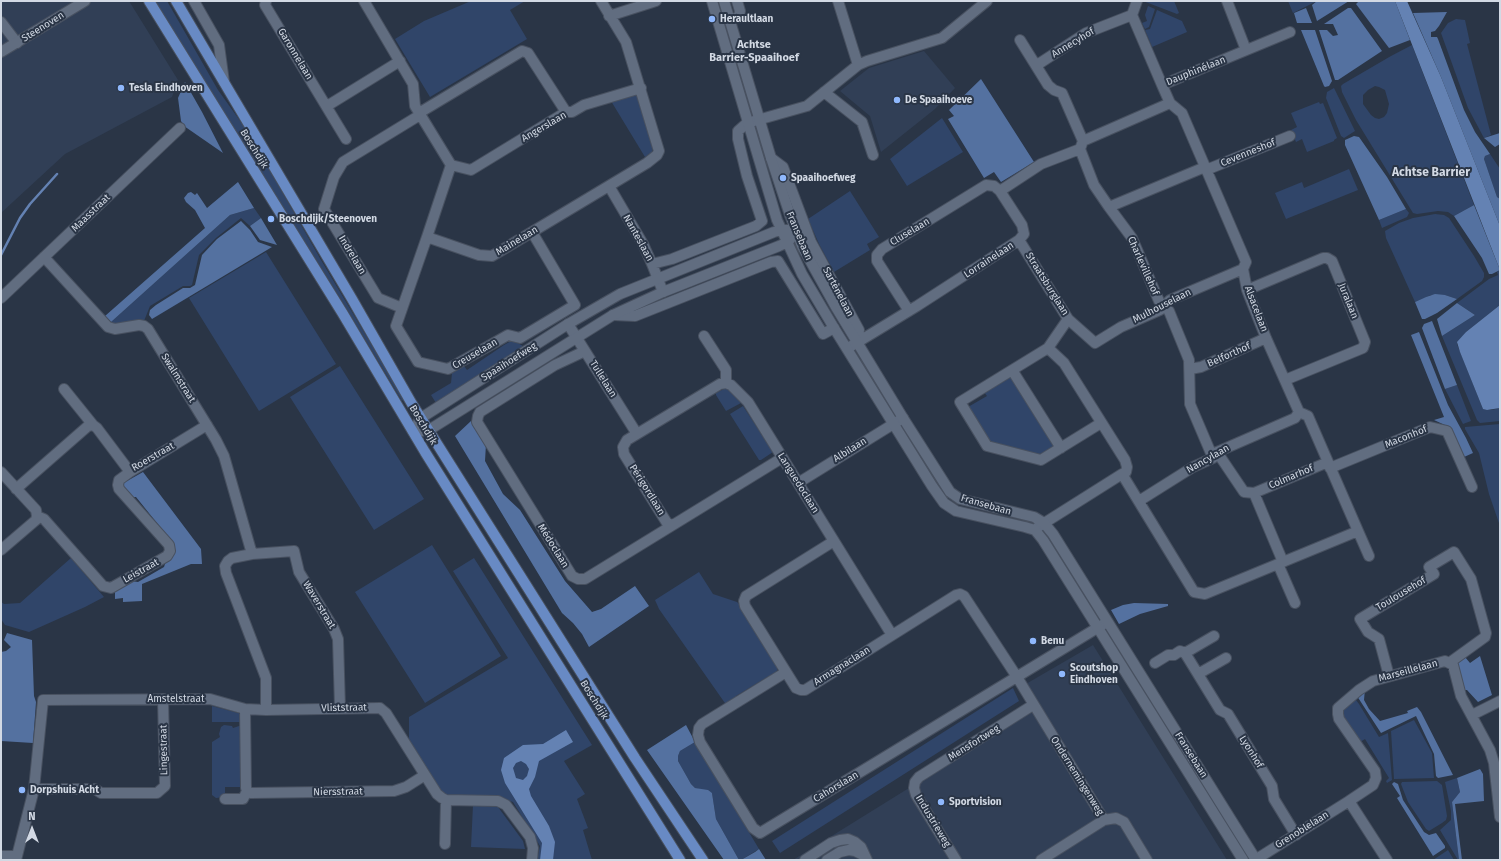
<!DOCTYPE html>
<html>
<head>
<meta charset="utf-8">
<style>
  body { margin:0 }
  #map { position:relative; width:1501px; height:861px; overflow:hidden; background:#2a3546; font-family:"Fira Sans",sans-serif }
  canvas { display:block }
  .frame { position:absolute; inset:0; border:2px solid #d2d9e4; pointer-events:none }
  .north { position:absolute; left:12px; top:809px; width:40px; height:40px; -webkit-text-stroke:3px #2a3546; paint-order:stroke; rotate:0deg; font-size:11px; font-weight:700; line-height:16px; text-align:center; color:#d2d9e4 }
  .north::after { content:''; display:block; margin:auto; width:14px; height:18px; background:#d2d9e4; clip-path:polygon(50% 0,100% 100%,50% 72%,0 100%) }
</style>
</head>
<body>
<div id="map">
<canvas width="1501" height="861"></canvas>
<div class="frame"></div>
<div class="north">N</div>
</div>
<script>
const context = document.querySelector('canvas').getContext('2d');
context.lineJoin = 'round';
function fillPath(path, color) { context.fillStyle = color; context.fill(path, 'evenodd'); }
const poly = rows => new Path2D(rows.map(r => 'M' + r).join(''));
function strokePath(path, color, width, dash) { context.strokeStyle = color; context.lineWidth = width; context.lineCap = dash ? 'butt' : 'round'; context.setLineDash(dash || []); context.stroke(path); }
function label(font, color, halo, rows, align = 'center') {
  context.font = font + ' "Fira Sans",sans-serif'; context.lineWidth = 4; context.setLineDash([]); context.textBaseline = 'middle'; context.strokeStyle = halo; context.fillStyle = color; for (const [text, x, y, turn = 0] of rows) {
    context.save(); context.translate(x, y); context.rotate((+turn || 0) * Math.PI / 180); context.textAlign = isNaN(turn) ? turn : align; if (halo) context.strokeText(text, 0, 0); context.fillText(text, 0, 0); context.restore();
  }
}
const built = poly([
  [1,1,129,1,178,80,172,97,65,154,1,213],
  [924,51,955,88,935,109,881,152,870,116,840,91,869,68],
  [1093,645,1227,860,793,860,1033,711,1019,688]
]);
const green = poly([
  [154,1,167,1,218,90,248,132,321,260,404,399,402,401,345,306],
  [471,1,525,1,510,10,527,39,430,97,395,39,424,21],
  [1143,1,1174,1,1179,13,1177,14],
  [1288,1,1317,1,1293,13],
  [1148,6,1155,9,1149,27,1145,29,1142,23,1147,21,1145,15],
  [1157,10,1182,21,1187,32,1152,47,1145,30,1150,29],
  [1456,19,1465,20,1470,43,1467,44,1491,135,1484,138,1468,108,1441,33,1448,23],
  [1412,45,1474,205,1454,216,1448,212,1438,211,1417,214,1413,213,1356,120,1342,92,1341,86,1343,84,1391,56],
  [1375,86,1379,87,1385,90,1389,104,1387,113,1384,117,1379,119,1375,118,1371,115,1363,104,1363,95,1368,90],
  [1334,88,1355,131,1344,138,1341,136,1326,98,1327,92],
  [632,94,638,95,653,147,652,153,645,157,611,101],
  [1319,102,1320,104,1323,103,1337,138,1334,140,1334,141,1307,152,1302,139,1296,142,1291,130,1297,127,1291,113],
  [942,118,963,152,907,186,890,159],
  [1490,154,1500,169,1500,199,1497,197,1484,159,1485,156],
  [1349,169,1358,190,1286,219,1275,193,1302,182,1304,188],
  [850,191,879,237,867,244,870,250,834,272,819,244,808,219],
  [254,208,261,218,250,226,241,218,216,238,199,255,192,285,190,286,183,286,150,306,144,321,116,325,112,324,111,322,230,215],
  [1406,209,1409,213,1407,217,1382,228,1379,220],
  [1435,214,1444,215,1449,218,1474,256,1484,273,1484,277,1482,281,1457,299,1445,295,1431,295,1415,302,1386,238,1385,231,1399,223,1413,218],
  [266,252,336,364,259,411,189,298],
  [1500,270,1500,305,1466,332,1457,344,1483,409,1491,410,1500,408,1500,421,1480,423,1477,420,1442,336,1475,315,1457,303,1489,279,1498,275,1497,272],
  [513,340,526,348,436,403,431,395,451,383,452,373,464,366,467,370,504,345],
  [340,366,424,499,374,530,290,397],
  [1010,376,1056,447,1046,453,1033,455,991,445,968,407,987,396,984,392],
  [1457,385,1471,421,1463,424,1445,389],
  [726,388,728,388,741,401,741,403,726,411,716,395,716,393],
  [743,406,773,452,761,460,759,460,730,414],
  [1500,424,1500,526,1489,494,1479,453,1465,429,1465,427],
  [432,545,501,656,425,703,355,592],
  [71,558,104,597,85,607,29,632,5,625,1,619,1,602,4,604,20,603],
  [474,558,592,745,564,761,585,794,577,799,588,828,583,830,592,860,537,860,540,846,513,802,500,798,446,796,440,792,409,740,409,717,508,658,453,571],
  [699,572,713,594,737,602,741,606,778,666,776,675,773,676,769,676,736,696,738,699,727,706,659,609,655,600],
  [1013,688,1019,701,780,853,772,841],
  [1353,700,1356,700,1359,704,1379,737,1388,733,1392,780,1387,783,1386,781,1389,778,1365,739,1360,742,1342,714,1342,711],
  [212,706,242,714,242,722,212,722],
  [1414,720,1432,753,1434,778,1394,779,1391,731],
  [224,725,232,726,233,728,242,725,243,787,225,787,225,797,216,798,212,795,212,742,220,737,219,734,221,727],
  [695,742,759,849,741,860,739,860,716,819,712,793,695,788,691,784,678,761,678,756,680,751],
  [1457,778,1460,792,1452,802,1459,860,1458,860,1440,830,1451,820,1451,811,1445,782],
  [1437,781,1442,785,1447,816,1446,820,1442,823,1429,831,1426,829,1408,802,1401,784,1402,782],
  [473,805,498,807,523,841,525,849,471,847],
  [1448,850,1454,860,1433,860]
]);
const forest = poly([
  [1317,1,1349,1,1317,21,1312,5],
  [1359,1,1395,1,1410,40,1389,48,1356,4],
  [1306,8,1312,23,1297,23,1294,13],
  [1348,8,1351,8,1382,51,1338,80,1335,80,1319,30,1327,30,1333,36,1338,35,1333,24,1324,24],
  [1447,12,1439,26,1435,31,1431,32,1431,37,1437,37,1438,39,1464,110,1475,132,1490,154,1485,156,1484,159,1497,197,1500,199,1500,226,1441,77,1413,13],
  [1301,30,1315,30,1332,81,1329,86,1325,87,1324,86],
  [981,79,1034,162,1001,182,994,172,984,178,948,119,954,116,949,110],
  [185,82,202,112,223,153,184,126,181,121,178,98],
  [1500,133,1500,144,1495,147,1484,138],
  [1354,136,1359,137,1387,177,1406,209,1379,220,1345,145,1345,140],
  [238,182,254,208,230,215,111,322,105,316,205,228,195,210,186,202,184,198,188,193,191,192,195,195,197,193,207,208],
  [1474,205,1500,270,1492,274,1489,274,1482,258,1454,216],
  [261,218,277,245,260,240,250,226],
  [241,221,250,230,258,242,272,247,152,319,149,315,150,310,156,305,183,288,190,288,195,285,202,255,217,239],
  [1435,294,1445,295,1457,299,1437,313,1425,319,1422,319,1415,302,1426,297],
  [1457,303,1475,315,1442,336,1437,319],
  [1432,321,1457,385,1445,389,1422,328,1424,324],
  [1419,332,1448,405,1466,438,1473,453,1464,457,1449,427,1434,420,1444,417,1411,335],
  [471,421,486,444,485,461,503,494,520,510,565,581,592,612,601,609,635,586,649,606,589,647,582,634,573,623,562,613,455,436],
  [143,472,201,549,202,564,191,564,142,584,142,601,123,602,123,598,115,599,115,590,131,581,138,582,164,567,166,561,169,538,136,497,131,497,123,487,122,483,124,480,127,481],
  [1134,603,1168,604,1168,606,1140,614,1119,624,1111,610,1123,605],
  [7,633,32,640,34,696,36,702,33,743,1,741,1,652,6,651,11,647,4,640],
  [1480,656,1492,695,1478,702,1467,690,1463,690,1455,663,1465,657,1470,663],
  [1365,689,1364,700,1369,709,1380,721,1408,713,1407,711,1417,707,1421,712,1453,775,1438,778,1436,776,1434,754,1416,716,1381,733,1357,696],
  [686,725,695,742,680,751,678,756,678,761,691,784,695,788,708,790,712,793,716,819,739,860,724,860,647,750],
  [1480,769,1483,774,1484,801,1455,804,1462,860,1459,860,1452,802,1460,792,1457,778],
  [1394,782,1398,784,1403,800,1424,832,1429,835,1436,833,1445,846,1445,848,1433,856,1397,798,1400,796,1392,784],
  [759,849,766,860,741,860,755,852]
]);
const water = poly([
  [1395,1,1407,1,1441,77,1500,226,1500,270],
  [1500,305,1500,408,1487,410,1483,409,1460,352,1457,342,1466,332],
  [566,730,573,742,539,761,535,777,529,789,531,796,549,826,555,842,553,860,540,860,542,843,505,783,501,770,504,758,523,745,543,744],
  [521,761,526,764,529,769,527,776,523,780,516,778,513,768,516,763]
]);
const stream = poly([
  [1,255,20,218,30,204,57,174]
]);
const minor = poly([
  [194,1,219,45,224,82],
  [266,1,265,5,346,139],
  [364,1,413,84,415,106,451,165,427,237,479,255,492,256,647,163,657,155,659,151,626,42,601,1],
  [838,1,858,65],
  [1137,1,1132,15,1162,85,1290,32],
  [1227,1,1246,50],
  [609,16,656,1],
  [729,20,739,17,740,11,737,1],
  [1,22,17,43],
  [1020,40,1048,85,1054,90,1062,93,1083,141],
  [1037,65,1086,33,1132,15],
  [824,92,862,122,873,155],
  [327,106,400,61],
  [419,113,522,51,528,53,566,112],
  [1080,149,1094,185,1109,207,1132,238,1159,301,1169,311,1189,360,1190,404,1213,458],
  [771,158,783,167,811,242,859,330,857,343],
  [451,165,471,170,566,112,572,112,584,105,641,88],
  [1206,170,1290,136],
  [609,186,643,244,652,264,663,292],
  [1109,207,1205,167],
  [427,237,396,326,418,362,448,369,508,335,520,338,575,305,532,232],
  [1019,240,1068,319,1095,343,1121,327,1160,310,1170,300,1243,269],
  [44,257,108,327,115,329,139,325,144,326,148,329,216,440,224,456,252,554],
  [652,264,672,259,756,226,762,221,747,176,738,139,738,131,747,123,807,106,858,65,867,61,942,38,987,1],
  [1247,290,1323,258,1327,258,1332,261,1365,342,1363,348,1285,380],
  [1,298,180,128],
  [402,308,378,298,324,209,334,177,343,162,420,115],
  [909,311,877,261,877,255,882,249,986,185,994,186,1000,191],
  [613,315,635,316,771,262,778,261,823,334,834,328],
  [1068,319,1048,348,960,402,987,446,1041,460,1101,423],
  [568,324,637,434],
  [704,336,726,370,726,383,731,385,748,402,892,635],
  [848,348,917,306,1019,240,1024,234,1022,225,1000,191,1041,164,1080,149,1083,141,1170,103],
  [1048,348,1064,363,1125,460,1127,467,1126,472,1122,474],
  [585,351,555,365,480,412,478,416,477,422,572,576,578,579,585,579,782,458],
  [1190,369,1201,367,1266,338],
  [1012,370,1061,448],
  [64,389,93,425],
  [1217,452,1244,492,1254,493,1328,462],
  [1330,468,1430,427,1447,431,1472,487],
  [1,472,36,510,37,516,36,520,1,550],
  [798,483,903,418],
  [16,489,88,426,93,425,97,428,130,472,207,425],
  [1254,493,1283,562],
  [1139,501,1193,467,1213,458,1217,452,1295,418,1299,412],
  [37,516,44,519,103,586,111,588,167,556,170,551,169,545,119,489,118,485,119,480,130,472],
  [672,525,667,523,624,454,623,447,627,440,637,434,720,384,726,383],
  [1038,527,1122,474,1194,592,1205,594,1358,531,1308,416,1299,412,1266,338,1247,290,1243,269,1246,262,1182,113,1170,103,1162,85],
  [1358,531,1369,556],
  [834,541,746,596,744,601,745,606,796,688,801,690,805,690,956,595,960,594,964,596,1017,677,1104,820],
  [1278,564,1295,603],
  [1185,653,1220,710,1228,714,1272,786,1274,799,1296,835],
  [1155,663,1168,655,1174,655,1180,651,1185,653,1214,636],
  [786,672,702,724,699,728,698,735,700,742,753,828,760,833,1107,622],
  [1198,674,1226,658],
  [1389,676,1379,639,1368,632,1360,619,1434,574,1429,567,1454,552,1471,579,1486,633,1485,637,1449,663],
  [245,709,246,788,247,791,251,793,394,791,406,787,425,775],
  [266,710,380,708,386,713,425,775,437,794,442,798,446,800,498,801,506,805,530,837,533,848,532,860],
  [1472,715,1500,701],
  [34,789,95,789,101,793,157,793,165,786,163,699],
  [225,799,243,799,247,791],
  [445,844,446,800],
  [1,856,17,856],
  [16,860,34,789,43,700,210,699,245,709,266,710,266,678,226,573,225,566,228,561,232,558,252,554,294,551,299,572,334,629,338,639,340,708],
  [805,860,831,843,840,840,848,839,855,842,861,847,867,860],
  [827,860,840,852,849,850,855,851,865,856],
  [956,860,916,795,914,788,915,782,919,777,1033,705],
  [1041,860,1104,820,1116,818,1124,822,1147,860],
  [1255,860,1349,801],
  [1387,860,1349,801,1373,785,1376,778,1375,771,1339,719,1338,714,1338,708,1359,690,1373,681,1445,661,1453,665,1461,696,1490,750,1494,763,1500,817]
]);
const tertiary = poly([
  [712,1,777,220,802,274,834,328,932,486,944,503,956,511,1025,527,1035,530,1043,540,1243,860],
  [724,1,771,158,790,215,802,246,837,309,903,418,950,492,960,499,1034,517,1044,523,1053,534,1256,860],
  [1,52,85,1],
  [413,431,421,418,568,324,620,294,774,232,782,230,788,230],
  [421,431,429,430,613,315,663,292,779,246,788,242,791,238]
]);
const primary = poly([
  [149,1,343,314,425,452,680,860],
  [176,1,352,299,412,404,635,758,703,860]
]);
const markers = [
  [712,19,4,"#8fb8fd"],
  [121,88,4,"#8fb8fd"],
  [897,100,4,"#8fb8fd"],
  [783,178,4,"#8fb8fd"],
  [271,219,4,"#8fb8fd"],
  [1033,641,4,"#8fb8fd"],
  [1062,674,4,"#8fb8fd"],
  [22,790,4,"#8fb8fd"],
  [941,802,4,"#8fb8fd"]
];
const poiNames = [
  ["Heraultlaan",720,19],
  ["Tesla Eindhoven",129,88],
  ["De Spaaihoeve",905,100],
  ["Spaaihoefweg",791,178],
  ["Boschdijk/Steenoven",279,219],
  ["Benu",1041,641],
  ["Scoutshop",1070,668],
  ["Eindhoven",1070,680],
  ["Dorpshuis Acht",30,790],
  ["Sportvision",949,802]
];
const streetNames = [
  ["Steenoven",43,27,-32],
  ["Annecyhof",1073,43,-31],
  ["Garonnelaan",295,54,59],
  ["Dauphinélaan",1196,71,-22],
  ["Angerslaan",544,127,-30],
  ["Boschdijk",254,149,58],
  ["Cevenneshof",1248,153,-22],
  ["Maasstraat",91,213,-44],
  ["Cluselaan",910,232,-31],
  ["Fransebaan",799,236,67],
  ["Nanteslaan",638,238,61],
  ["Mainelaan",517,241,-31],
  ["Indrelaan",352,255,59],
  ["Lorrainelaan",989,260,-33],
  ["Charlevillehof",1143,266,66],
  ["Straatsburglaan",1047,284,58],
  ["Sartènelaan",838,292,62],
  ["Juralaan",1348,301,68],
  ["Mulhouselaan",1162,306,-27],
  ["Alsacelaan",1256,309,69],
  ["Creuselaan",475,354,-30],
  ["Belforthof",1229,355,-24],
  ["Spaaihoefweg",509,362,-32],
  ["Swalmstraat",178,378,58],
  ["Tullelaan",603,379,58],
  ["Boschdijk",423,425,59],
  ["Maconhof",1406,437,-22],
  ["Albilaan",850,450,-32],
  ["Roerstraat",153,457,-30],
  ["Nancylaan",1208,459,-30],
  ["Colmarhof",1291,477,-23],
  ["Languedoclaan",798,483,58],
  ["Périgordlaan",647,490,58],
  ["Fransebaan",986,505,16],
  ["Médoclaan",553,546,58],
  ["Leistraat",141,571,-29],
  ["Toulousehof",1401,594,-31],
  ["Waverstraat",319,605,59],
  ["Armagnaclaan",842,666,-32],
  ["Marseillelaan",1408,671,-15],
  ["Amstelstraat",176,699],
  ["Boschdijk",594,700,58],
  ["Vliststraat",344,708,-1],
  ["Mensfortweg",974,743,-32],
  ["Lingestraat",164,750,-91],
  ["Lyonhof",1251,752,58],
  ["Fransebaan",1191,755,58],
  ["Ondernemingenweg",1077,776,58],
  ["Cahorslaan",836,787,-31],
  ["Niersstraat",338,792,-1],
  ["Industrieweg",933,821,59],
  ["Grenoblelaan",1302,830,-32]
];
const neighbourhoodNames = [
  ["Achtse",754,45],
  ["Barrier-Spaaihoef",754,58]
];
const quarterNames = [
  ["Achtse Barrier",1431,173]
];
fillPath(built, '#313f56');
fillPath(green, '#304569');
fillPath(forest, '#5471a0');
fillPath(water, '#6482b3');
strokePath(stream, '#6482b3', 2.5);
strokePath(minor, '#485160', 12);
strokePath(tertiary, '#485160', 12);
strokePath(primary, '#485160', 12);
strokePath(minor, '#616d80', 10);
strokePath(tertiary, '#616d80', 10);
strokePath(primary, '#688ac4', 10);
for (const [x, y, r, color] of markers) { const dot = new Path2D(); dot.arc(x, y, r, 0, 2 * Math.PI); context.fillStyle = color; context.fill(dot); strokePath(dot, '#2a3546', 1.5); }
label('bold 10px', '#d2d9e4', '#2a3546', poiNames, 'left');
label('10px', '#d2d9e4', '#2a3546', streetNames);
label('bold 11px', '#d2d9e4', '#2a3546', neighbourhoodNames);
label('bold 12px', '#d2d9e4', '#2a3546', quarterNames);
</script>
</body>
</html>
